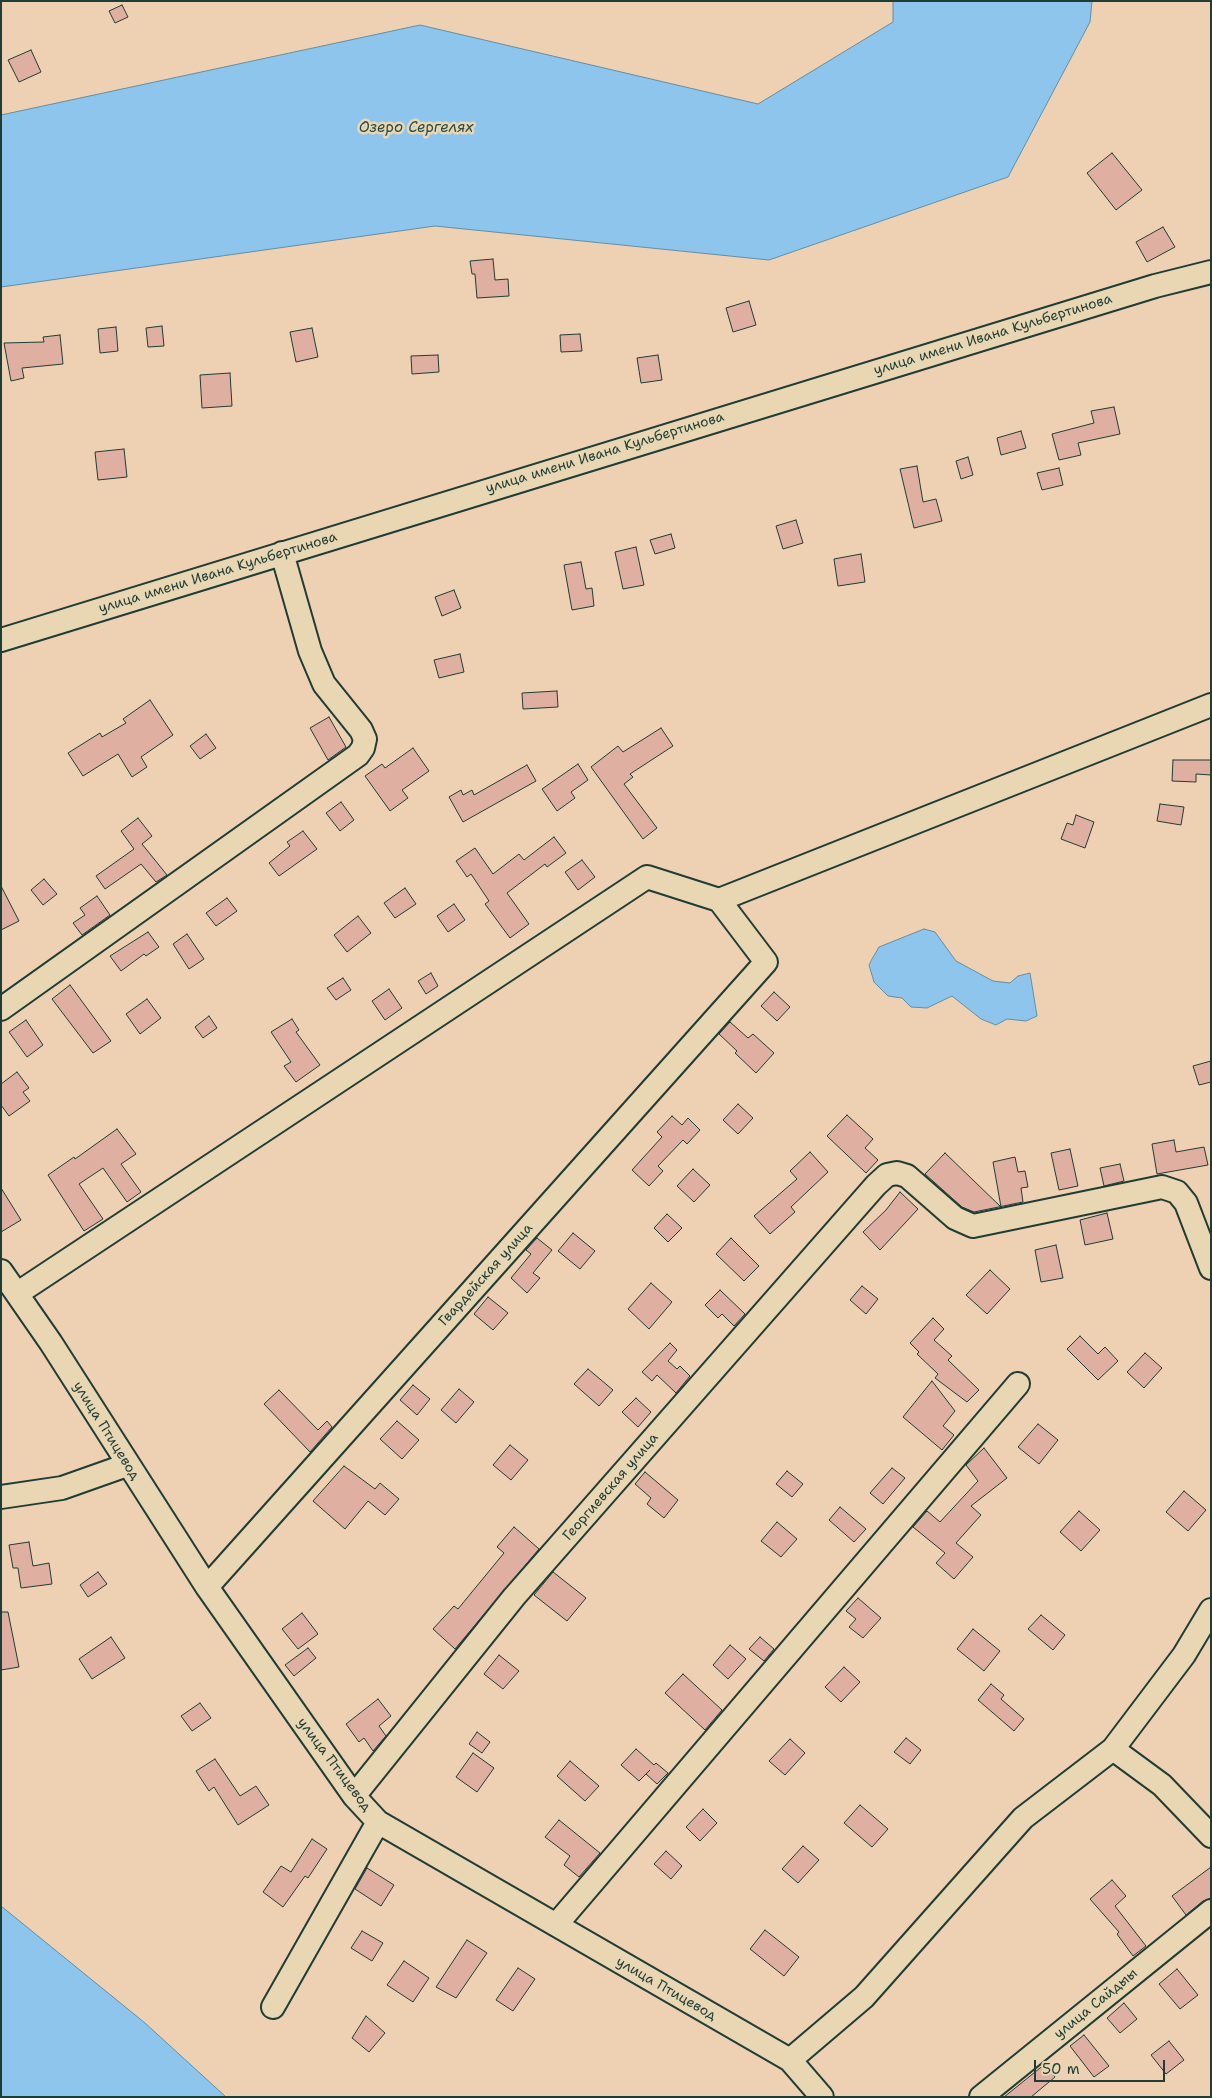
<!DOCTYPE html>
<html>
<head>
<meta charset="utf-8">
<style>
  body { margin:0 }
  #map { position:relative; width:1212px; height:2098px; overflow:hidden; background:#eed0b3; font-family:"Shantell Sans",sans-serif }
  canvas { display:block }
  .frame { position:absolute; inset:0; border:2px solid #1f3d34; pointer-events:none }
  .scale { position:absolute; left:1034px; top:2060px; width:131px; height:22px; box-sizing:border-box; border:2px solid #1f3d34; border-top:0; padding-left:6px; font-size:15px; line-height:18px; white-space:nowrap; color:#1f3d34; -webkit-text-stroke:4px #e9d7b4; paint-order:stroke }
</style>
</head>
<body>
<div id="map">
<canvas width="1212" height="2098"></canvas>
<div class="frame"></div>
<div class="scale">50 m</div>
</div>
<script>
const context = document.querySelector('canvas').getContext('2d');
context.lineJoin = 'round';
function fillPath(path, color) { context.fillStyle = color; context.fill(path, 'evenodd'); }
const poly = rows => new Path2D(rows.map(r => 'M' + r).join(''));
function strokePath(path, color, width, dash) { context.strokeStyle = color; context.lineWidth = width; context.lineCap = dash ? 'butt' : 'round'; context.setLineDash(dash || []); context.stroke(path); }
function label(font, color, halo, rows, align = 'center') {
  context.font = font + ' "Shantell Sans",sans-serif'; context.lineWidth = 5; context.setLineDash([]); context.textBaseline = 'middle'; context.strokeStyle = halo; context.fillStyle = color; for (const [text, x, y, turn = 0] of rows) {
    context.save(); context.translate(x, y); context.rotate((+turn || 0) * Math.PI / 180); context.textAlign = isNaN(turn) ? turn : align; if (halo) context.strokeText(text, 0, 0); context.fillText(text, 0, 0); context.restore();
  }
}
const water = poly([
  [893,1,1092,1,1090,22,1008,177,769,260,435,226,1,287,1,115,420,25,758,104,893,22,893,1],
  [924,929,935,932,956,961,993,981,1010,983,1018,976,1030,973,1037,1016,1026,1021,1007,1019,996,1025,981,1019,952,996,927,1008,911,1007,902,998,888,996,874,982,869,965,872,959,879,947,924,929],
  [1,1906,145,2023,226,2097,1,2097,1,1906]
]);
const building = poly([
  [122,5,128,17,115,23,109,11,122,5],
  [31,50,41,72,19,82,8,60,31,50],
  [1112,153,1142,190,1116,210,1087,173,1112,153],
  [1163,227,1175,247,1147,262,1136,242,1163,227],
  [493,259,495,280,508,279,509,296,477,298,475,274,472,274,470,261,493,259],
  [749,301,756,325,733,332,726,308,749,301],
  [162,326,164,346,148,347,146,328,162,326],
  [116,327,118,351,100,353,98,329,116,327],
  [312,328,318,357,296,362,290,332,312,328],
  [580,334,582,351,561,352,560,335,580,334],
  [60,335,63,364,22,368,24,378,11,381,4,343,44,342,43,337,60,335],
  [438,355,439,372,412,374,411,356,438,355],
  [658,355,662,380,641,383,637,358,658,355],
  [230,373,232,406,202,408,200,375,230,373],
  [1114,407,1120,434,1078,443,1081,455,1059,460,1052,434,1094,423,1091,411,1114,407],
  [1021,431,1026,448,1001,455,997,438,1021,431],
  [124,449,127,477,98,480,95,452,124,449],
  [968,457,973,475,961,479,956,461,968,457],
  [917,466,923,502,936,499,942,521,914,528,900,469,917,466],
  [1059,468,1063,485,1042,490,1037,473,1059,468],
  [796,520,803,543,783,549,776,526,796,520],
  [671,534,675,548,655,554,650,540,671,534],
  [636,547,644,585,623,589,615,552,636,547],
  [861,554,865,582,838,586,834,559,861,554],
  [581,562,586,589,592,588,594,606,572,610,564,565,581,562],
  [454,590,461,608,442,616,435,597,454,590],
  [460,654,464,672,439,678,434,660,460,654],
  [557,691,558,707,523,709,522,693,557,691],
  [150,700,173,735,141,757,147,767,132,777,118,754,83,776,68,753,100,733,102,737,126,723,123,719,150,700],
  [329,717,346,747,328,760,310,728,329,717],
  [661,728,673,746,630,774,633,777,624,784,657,828,643,839,591,767,618,746,623,752,661,728],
  [206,734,216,748,200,759,190,746,206,734],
  [413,748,429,771,402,790,408,798,390,811,365,776,382,764,385,768,413,748],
  [1173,760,1211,760,1211,775,1196,774,1196,782,1172,781,1173,760],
  [578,764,588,780,571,792,575,798,557,811,542,789,578,764],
  [527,765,536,781,463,822,449,797,461,790,463,795,472,790,474,795,527,765],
  [341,802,354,820,340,831,326,813,341,802],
  [1160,804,1184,807,1181,825,1157,821,1160,804],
  [1076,815,1094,822,1085,848,1061,839,1067,823,1073,825,1076,815],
  [138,818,152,836,142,844,167,875,156,882,141,864,105,889,96,876,134,849,121,831,138,818],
  [303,831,317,849,279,876,269,863,290,846,287,842,303,831],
  [554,837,566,853,547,867,545,864,507,893,529,924,510,938,485,904,489,901,471,874,467,877,456,861,475,848,493,874,519,854,524,860,554,837],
  [582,860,595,877,578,890,565,872,582,860],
  [44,879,57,894,43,905,31,890,44,879],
  [1,886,19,921,1,930,1,886],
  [405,888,416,904,395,918,384,903,405,888],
  [97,896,110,915,82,935,73,923,85,915,80,908,97,896],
  [227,898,237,911,216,926,206,913,227,898],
  [454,904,465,920,448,932,437,916,454,904],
  [358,916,371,933,347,952,334,935,358,916],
  [148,932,159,947,146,956,144,954,121,971,110,956,148,932],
  [187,934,204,959,189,969,173,944,187,934],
  [431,973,438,986,426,994,418,981,431,973],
  [343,978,351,990,336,1000,327,988,343,978],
  [70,985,111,1041,93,1053,52,999,70,985],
  [389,989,402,1008,385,1020,372,1001,389,989],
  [774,992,790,1007,777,1021,761,1006,774,992],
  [147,999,161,1018,140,1034,126,1014,147,999],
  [209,1016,217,1028,203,1038,195,1027,209,1016],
  [292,1019,299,1030,296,1032,320,1065,296,1082,284,1066,291,1062,271,1032,292,1019],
  [26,1020,43,1045,27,1057,9,1032,26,1020],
  [730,1022,748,1038,753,1034,774,1053,756,1073,735,1053,737,1051,719,1034,730,1022],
  [1211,1061,1211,1082,1199,1085,1193,1066,1211,1061],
  [17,1072,29,1088,23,1092,30,1101,9,1116,1,1105,1,1084,17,1072],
  [738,1104,753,1118,738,1134,723,1120,738,1104],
  [847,1115,873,1139,865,1148,878,1160,866,1173,827,1136,847,1115],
  [672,1116,682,1125,688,1118,700,1130,687,1144,683,1140,658,1166,663,1171,649,1186,632,1170,662,1137,657,1132,672,1116],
  [117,1129,136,1154,121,1164,141,1192,127,1202,103,1168,79,1184,103,1219,84,1231,48,1175,74,1157,75,1159,117,1129],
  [1174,1140,1176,1152,1204,1147,1208,1165,1157,1174,1152,1144,1174,1140],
  [1070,1149,1078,1186,1059,1190,1051,1153,1070,1149],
  [810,1152,828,1172,791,1207,795,1212,770,1234,754,1216,797,1179,790,1171,810,1152],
  [945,1153,1001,1207,993,1162,1015,1157,1018,1172,1025,1171,1028,1187,1021,1188,1023,1202,974,1212,962,1207,925,1174,945,1153],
  [1120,1164,1124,1181,1104,1186,1100,1168,1120,1164],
  [693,1169,710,1185,694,1202,677,1186,693,1169],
  [1,1188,21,1220,1,1232,1,1188],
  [900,1192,918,1209,880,1250,863,1232,886,1210,900,1192],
  [1107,1213,1113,1239,1085,1245,1080,1220,1107,1213],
  [667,1214,682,1228,668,1242,654,1228,667,1214],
  [573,1233,595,1251,580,1269,558,1251,573,1233],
  [537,1238,552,1250,533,1273,540,1278,527,1293,511,1278,531,1254,526,1250,537,1238],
  [731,1238,759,1266,744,1281,716,1254,731,1238],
  [1056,1245,1063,1278,1041,1282,1035,1250,1056,1245],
  [990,1270,1010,1289,987,1314,966,1295,990,1270],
  [651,1283,672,1302,649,1329,628,1309,651,1283],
  [862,1286,878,1299,866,1314,850,1300,862,1286],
  [720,1290,745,1314,734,1326,722,1314,718,1318,705,1305,720,1290],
  [488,1297,508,1313,493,1330,474,1314,488,1297],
  [933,1318,944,1329,934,1340,952,1356,948,1360,979,1390,967,1402,935,1378,938,1374,917,1354,919,1352,910,1343,933,1318],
  [1080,1336,1098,1354,1105,1347,1118,1361,1098,1380,1067,1349,1080,1336],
  [670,1343,677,1350,668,1361,677,1369,680,1366,690,1376,676,1393,657,1375,652,1381,642,1372,670,1343],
  [1145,1353,1162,1368,1144,1388,1127,1372,1145,1353],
  [588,1369,613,1390,599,1406,574,1384,588,1369],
  [932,1381,955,1411,943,1426,954,1435,942,1450,903,1417,932,1381],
  [413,1385,430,1399,417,1415,400,1400,413,1385],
  [459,1389,474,1402,456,1423,441,1410,459,1389],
  [279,1390,318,1430,327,1421,332,1427,310,1452,264,1404,279,1390],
  [636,1398,651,1412,638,1427,622,1412,636,1398],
  [397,1421,419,1440,402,1459,380,1439,397,1421],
  [1038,1424,1058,1440,1039,1464,1018,1447,1038,1424],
  [510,1445,528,1460,511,1480,493,1465,510,1445],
  [984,1448,1007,1478,971,1506,981,1515,956,1543,973,1557,954,1579,936,1563,945,1553,913,1527,927,1511,940,1522,978,1481,966,1465,984,1448],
  [344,1466,375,1489,380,1483,399,1499,385,1515,368,1501,345,1529,313,1501,344,1466],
  [892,1468,905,1478,883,1504,870,1493,892,1468],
  [787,1471,803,1484,792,1497,776,1484,787,1471],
  [645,1472,678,1500,664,1518,647,1504,651,1498,635,1484,645,1472],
  [1184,1491,1206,1510,1188,1531,1166,1512,1184,1491],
  [840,1507,866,1529,854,1542,829,1520,840,1507],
  [1079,1511,1100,1530,1081,1551,1060,1532,1079,1511],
  [777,1522,797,1539,781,1557,761,1541,777,1522],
  [514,1527,539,1549,455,1649,433,1629,454,1606,458,1609,504,1553,497,1547,514,1527],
  [29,1542,33,1566,49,1563,52,1584,21,1588,18,1568,13,1568,9,1545,29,1542],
  [98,1572,107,1584,88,1597,80,1585,98,1572],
  [553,1572,586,1598,567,1621,534,1595,553,1572],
  [858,1598,881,1618,863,1638,849,1627,856,1619,846,1611,858,1598],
  [1,1612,8,1612,19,1667,1,1670,1,1612],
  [302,1613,318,1634,298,1649,282,1629,302,1613],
  [1041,1615,1065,1635,1053,1650,1028,1629,1041,1615],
  [973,1629,1000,1651,984,1671,957,1649,973,1629],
  [111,1637,125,1658,92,1679,79,1659,111,1637],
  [760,1637,774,1649,764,1661,749,1649,760,1637],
  [730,1645,746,1659,728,1679,713,1665,730,1645],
  [308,1648,316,1658,294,1676,285,1665,308,1648],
  [499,1655,519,1671,503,1689,484,1674,499,1655],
  [844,1667,860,1682,841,1702,825,1687,844,1667],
  [683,1674,722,1710,705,1730,665,1693,683,1674],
  [991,1684,1004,1695,1001,1699,1024,1719,1014,1731,978,1700,991,1684],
  [378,1699,391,1716,379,1726,386,1736,373,1751,364,1738,359,1742,346,1724,378,1699],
  [200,1703,211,1718,192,1731,181,1716,200,1703],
  [477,1732,490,1742,482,1753,469,1744,477,1732],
  [906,1738,921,1750,910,1764,894,1752,906,1738],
  [790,1739,805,1753,785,1775,769,1761,790,1739],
  [636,1749,654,1765,656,1763,668,1773,657,1784,646,1774,650,1770,639,1781,621,1765,636,1749],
  [473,1753,494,1768,477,1792,456,1777,473,1753],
  [215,1759,240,1796,256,1786,269,1805,238,1825,214,1787,209,1791,196,1771,215,1759],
  [570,1761,599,1786,585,1801,557,1776,570,1761],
  [860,1805,888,1829,872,1847,844,1823,860,1805],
  [703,1809,717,1823,700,1841,686,1827,703,1809],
  [559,1820,600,1853,579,1877,564,1865,570,1856,545,1837,559,1820],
  [312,1839,327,1849,308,1878,305,1876,283,1907,263,1892,281,1866,291,1872,312,1839],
  [803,1846,819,1860,798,1883,782,1869,803,1846],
  [666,1851,682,1866,671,1879,654,1864,666,1851],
  [1211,1867,1211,1898,1203,1901,1186,1915,1172,1896,1211,1867],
  [367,1868,394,1885,381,1906,355,1889,367,1868],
  [1112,1880,1126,1896,1115,1906,1146,1946,1133,1956,1117,1934,1119,1932,1090,1899,1112,1880],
  [765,1930,799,1957,784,1976,750,1949,765,1930],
  [362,1931,383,1943,372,1961,351,1948,362,1931],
  [467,1940,487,1953,456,1998,436,1987,467,1940],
  [404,1961,429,1978,413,2002,387,1985,404,1961],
  [518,1968,535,1979,513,2011,496,2000,518,1968],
  [1177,1969,1198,1995,1180,2009,1159,1984,1177,1969],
  [1124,2003,1137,2019,1120,2033,1107,2018,1124,2003],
  [366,2016,385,2033,369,2052,352,2038,366,2016],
  [1084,2035,1109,2066,1094,2077,1070,2046,1084,2035],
  [1169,2041,1184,2060,1166,2074,1151,2055,1169,2041],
  [1045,2064,1055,2077,1031,2097,1004,2097,1045,2064]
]);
const minor = poly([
  [1,640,1155,286,1211,272],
  [1,1009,358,755,363,748,365,739,361,730,324,684,310,651,282,553],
  [1,1271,51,1343,207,1587,354,1796,378,1822,790,2060,822,2097],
  [18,1293,647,877,719,900,1211,705],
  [1,1497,62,1488,127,1465],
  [207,1587,766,962,719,900],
  [1113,1749,1162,1785,1211,1836],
  [354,1796,514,1597,876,1185,887,1175,897,1173,907,1176,955,1218,973,1226,1162,1187,1177,1192,1186,1203,1211,1268],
  [556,1925,1018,1384],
  [273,2007,378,1822],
  [790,2060,864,1997,1023,1818,1113,1749,1184,1655,1211,1610],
  [981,2097,1211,1911]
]);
const streetNames = [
  ["улица имени Ивана Кульбертинова",993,335,-17],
  ["улица имени Ивана Кульбертинова",605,453,-17],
  ["улица имени Ивана Кульбертинова",218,573,-17],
  ["Гвардейская улица",486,1275,-48],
  ["улица Птицевод",106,1431,58],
  ["Георгиевская улица",611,1487,-49],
  ["улица Птицевод",334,1765,53],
  ["улица Птицевод",666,1989,30],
  ["улица Сайдыы",1096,2004,-39]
];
const waterNames = [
  ["Озеро Сергелях",416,128]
];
fillPath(water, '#8ec5ec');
strokePath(water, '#628fa2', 1);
fillPath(building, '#dfafa2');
strokePath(building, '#1f3d34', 1);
strokePath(minor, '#1f3d34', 26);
strokePath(minor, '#e9d7b4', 22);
label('14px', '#1f3d34', '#e9d7b4', streetNames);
label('italic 15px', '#2a4b46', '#e9d7b4', waterNames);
</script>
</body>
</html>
